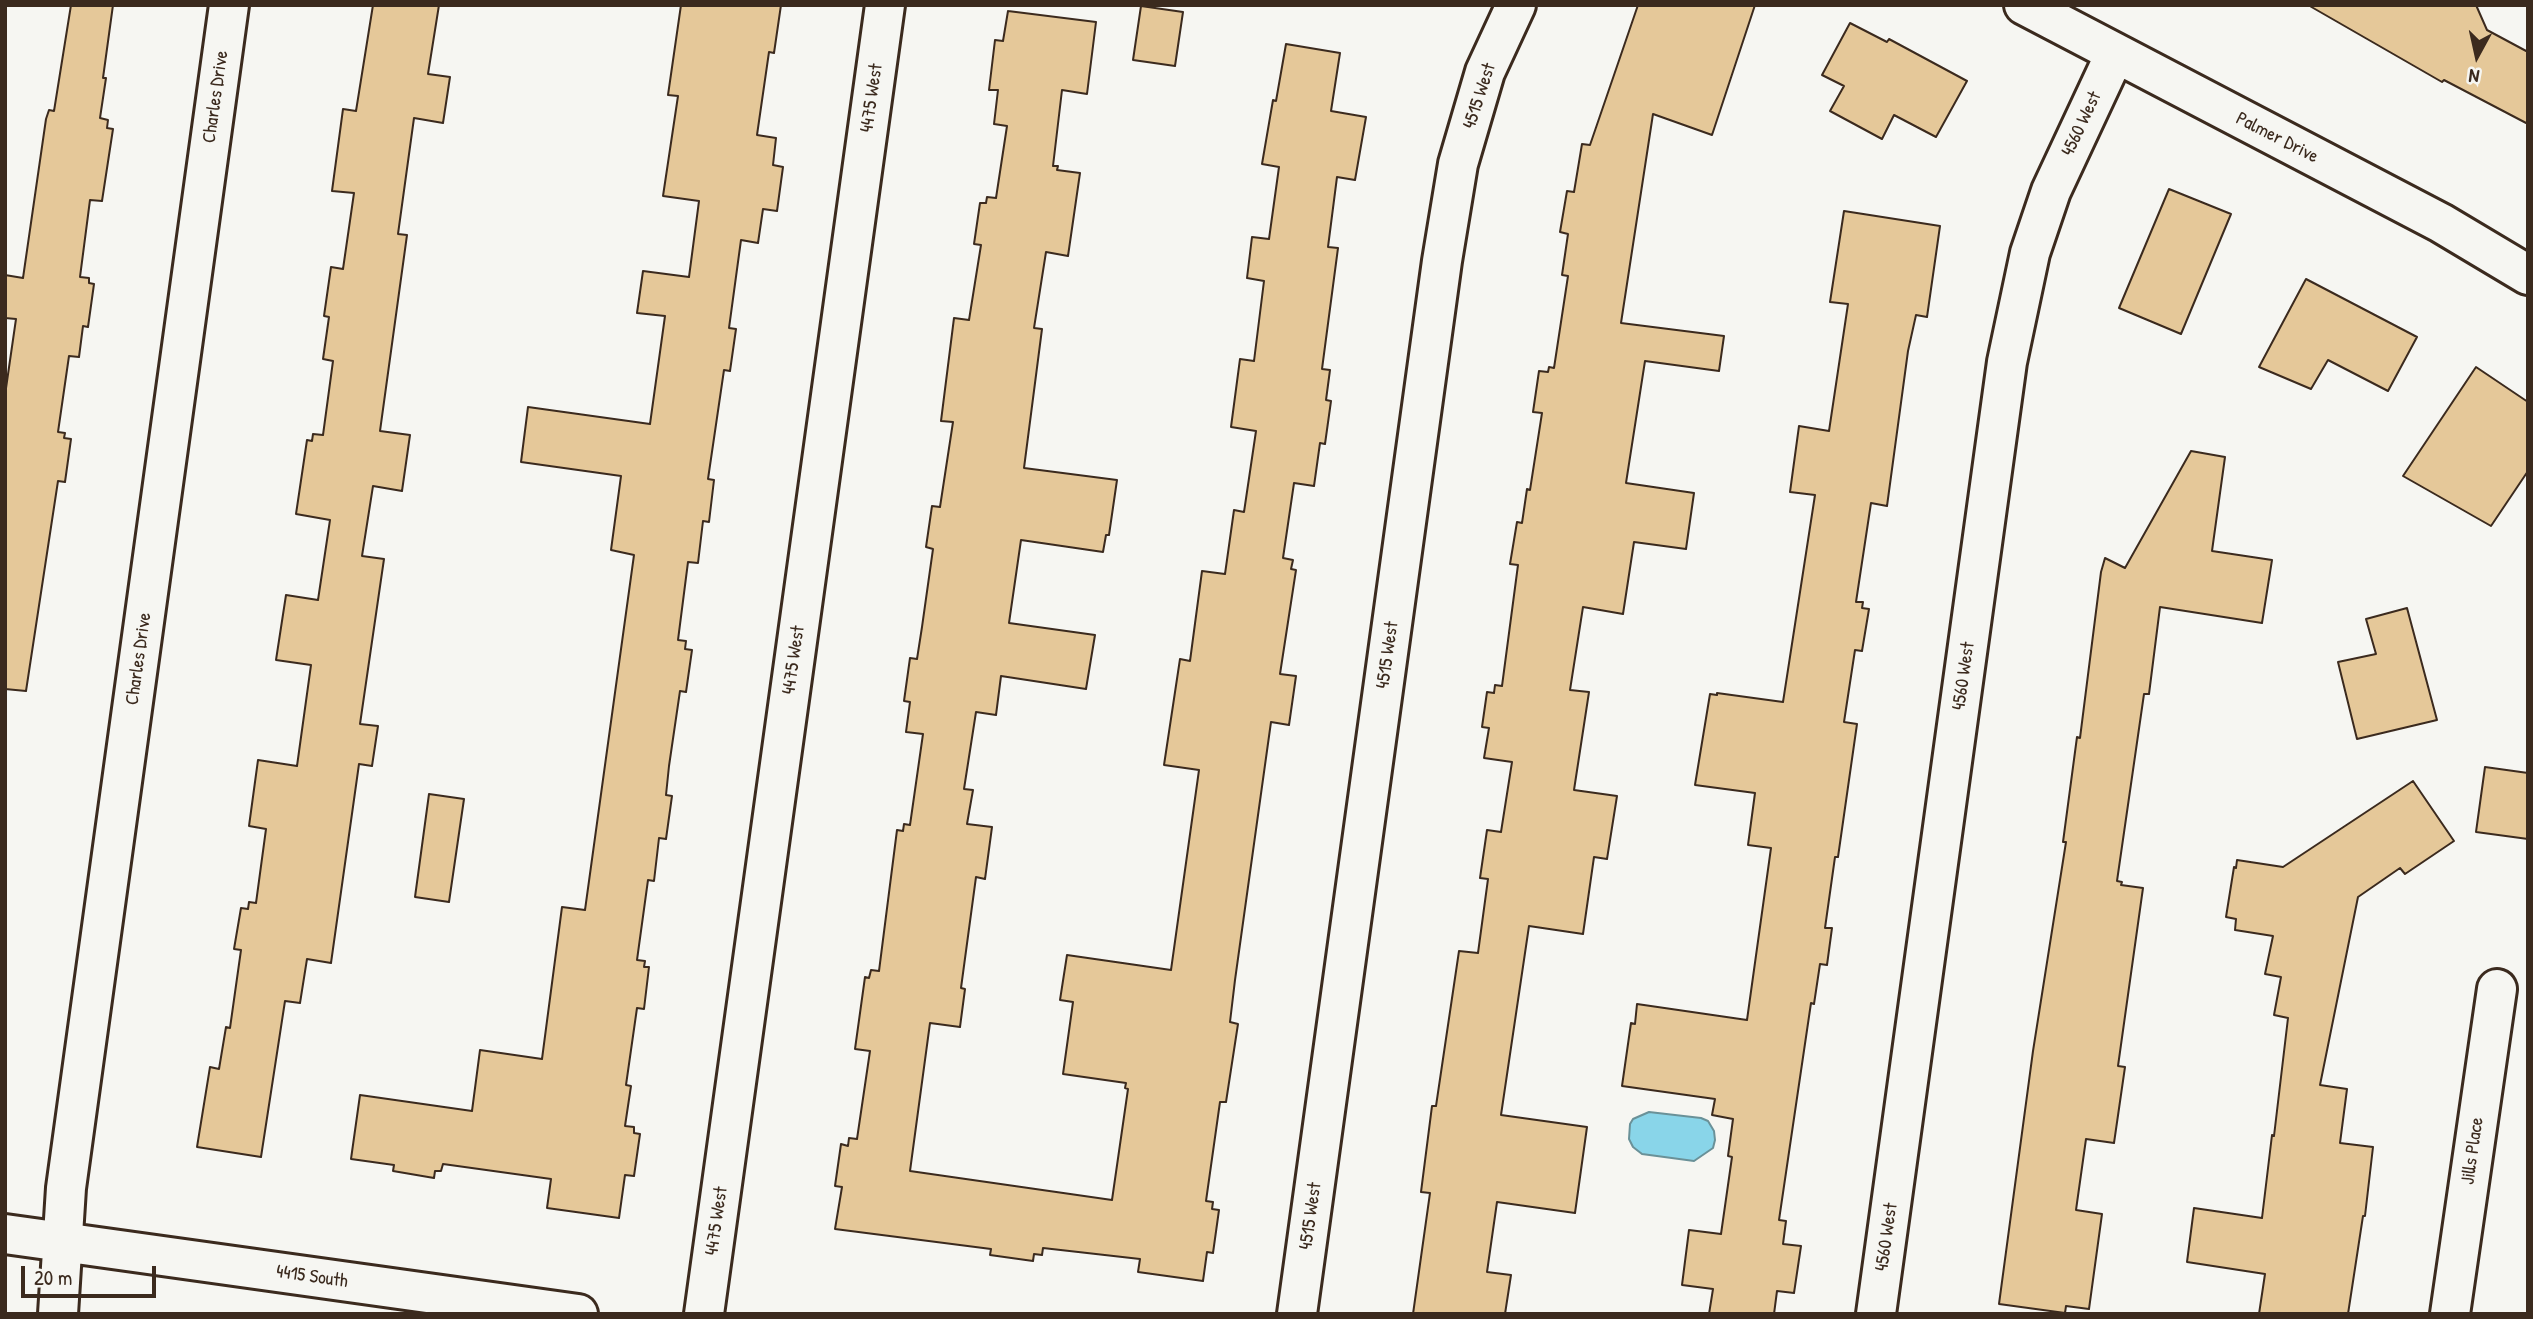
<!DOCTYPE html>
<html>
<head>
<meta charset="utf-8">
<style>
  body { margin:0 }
  #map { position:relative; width:2533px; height:1319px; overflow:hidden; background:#f6f6f2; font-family:"Patrick Hand",sans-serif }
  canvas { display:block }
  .frame { position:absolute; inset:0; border:7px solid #3b2a1e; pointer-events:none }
  .north { position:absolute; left:2442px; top:21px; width:70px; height:70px; -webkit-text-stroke:5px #f6f6f2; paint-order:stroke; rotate:188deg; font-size:19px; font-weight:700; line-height:28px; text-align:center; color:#3b2a1e }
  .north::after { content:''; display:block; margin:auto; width:24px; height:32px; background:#3b2a1e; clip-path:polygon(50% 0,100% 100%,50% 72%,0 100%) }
  .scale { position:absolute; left:21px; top:1266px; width:135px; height:32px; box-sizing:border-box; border:4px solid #3b2a1e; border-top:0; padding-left:9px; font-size:21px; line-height:24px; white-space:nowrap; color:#3b2a1e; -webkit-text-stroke:5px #f6f6f2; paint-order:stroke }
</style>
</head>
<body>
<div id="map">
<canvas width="2533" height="1319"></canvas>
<div class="frame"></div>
<div class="north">N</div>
<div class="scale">20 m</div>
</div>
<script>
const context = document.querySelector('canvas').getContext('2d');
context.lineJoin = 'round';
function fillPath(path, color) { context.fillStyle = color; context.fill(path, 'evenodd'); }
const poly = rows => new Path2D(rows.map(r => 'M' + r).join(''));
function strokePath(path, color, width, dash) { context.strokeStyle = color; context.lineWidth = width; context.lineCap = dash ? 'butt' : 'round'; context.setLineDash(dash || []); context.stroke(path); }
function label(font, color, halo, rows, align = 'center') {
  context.font = font + ' "Patrick Hand",sans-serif'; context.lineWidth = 5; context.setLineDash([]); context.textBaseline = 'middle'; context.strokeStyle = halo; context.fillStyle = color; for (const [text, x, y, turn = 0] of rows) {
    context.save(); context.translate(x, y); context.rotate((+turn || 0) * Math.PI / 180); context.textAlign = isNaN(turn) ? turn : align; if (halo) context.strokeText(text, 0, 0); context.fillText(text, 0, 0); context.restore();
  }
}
const water = poly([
  [1649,1112,1701,1118,1708,1121,1714,1131,1715,1140,1713,1148,1694,1161,1642,1154,1633,1147,1629,1139,1630,1124,1633,1119,1649,1112]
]);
const building = poly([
  [71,5,113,5,103,78,106,78,100,118,108,120,107,128,113,129,102,201,90,200,80,277,89,278,89,283,94,284,88,327,83,326,79,357,69,356,58,432,65,433,64,438,71,439,65,482,58,481,26,691,5,689,5,395,16,319,5,318,5,275,23,278,46,119,49,110,54,111,71,5],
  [373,5,439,5,428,74,450,77,443,123,414,118,398,234,407,235,380,431,410,435,402,491,373,486,362,556,384,559,360,724,378,726,372,766,359,764,331,963,307,959,300,1003,285,1001,261,1157,197,1147,210,1067,219,1069,226,1027,230,1028,241,950,234,949,241,908,248,909,249,902,256,903,266,829,249,826,258,760,297,766,311,665,276,660,286,595,318,600,330,520,296,514,307,440,312,441,313,434,323,435,333,361,323,359,329,317,324,316,331,267,343,269,354,193,332,191,343,109,356,111,373,5],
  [681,5,781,5,774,53,769,52,757,135,776,138,773,165,783,167,777,211,763,209,758,243,741,240,729,328,736,329,730,371,724,370,708,479,714,480,709,522,703,521,698,563,688,562,678,640,686,641,685,649,692,650,686,692,680,691,669,766,666,795,672,796,666,839,659,838,654,881,648,880,637,960,645,961,644,967,649,967,644,1009,637,1008,626,1085,631,1086,625,1126,634,1127,634,1133,640,1134,634,1176,625,1175,619,1218,547,1208,551,1179,443,1164,441,1171,435,1171,434,1178,393,1171,394,1165,351,1159,360,1095,472,1111,480,1050,542,1059,562,907,585,910,634,555,611,550,621,476,521,462,528,407,650,424,665,316,637,313,643,271,689,277,699,201,663,196,678,96,668,95,681,5],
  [1638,5,1755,5,1712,135,1653,114,1621,323,1724,336,1719,371,1645,361,1626,483,1694,493,1686,549,1634,542,1623,614,1583,607,1570,690,1589,692,1574,790,1617,796,1607,859,1594,857,1583,934,1529,926,1501,1115,1587,1127,1575,1213,1497,1202,1487,1272,1511,1275,1505,1314,1413,1314,1430,1193,1421,1192,1432,1106,1436,1106,1459,951,1478,953,1488,879,1480,878,1487,830,1501,832,1512,762,1484,758,1489,728,1482,727,1487,692,1494,693,1495,685,1502,686,1518,565,1510,564,1517,522,1522,523,1527,489,1530,490,1542,413,1533,412,1539,371,1548,372,1549,367,1554,368,1568,276,1562,275,1568,234,1560,232,1567,191,1574,192,1582,144,1590,145,1638,5],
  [2308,5,2476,5,2487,30,2528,52,2528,124,2444,80,2442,82,2308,5],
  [1141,6,1183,12,1175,66,1133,60,1141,6],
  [1008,11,1096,22,1087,94,1062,90,1053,166,1058,166,1057,170,1080,173,1068,256,1046,252,1034,328,1042,329,1024,468,1117,480,1109,535,1106,535,1103,552,1021,540,1009,623,1095,635,1086,689,1001,676,996,715,976,712,964,789,973,790,967,824,992,827,985,879,976,877,961,988,965,989,960,1027,930,1023,910,1171,1112,1200,1128,1089,1125,1088,1126,1083,1063,1074,1073,1002,1060,1000,1067,955,1171,970,1199,770,1164,765,1180,659,1190,661,1202,571,1225,574,1234,510,1244,512,1256,431,1231,427,1240,359,1254,361,1264,281,1247,278,1252,237,1269,239,1279,167,1262,164,1273,100,1276,101,1286,44,1340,53,1331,111,1366,117,1355,180,1337,177,1328,247,1338,248,1322,369,1330,370,1326,400,1331,401,1325,444,1320,443,1314,486,1294,483,1283,558,1293,560,1291,569,1296,570,1280,674,1296,676,1289,725,1271,722,1235,980,1230,1022,1238,1024,1226,1102,1220,1102,1206,1201,1213,1202,1212,1209,1219,1210,1213,1253,1207,1252,1203,1281,1138,1272,1140,1259,1043,1248,1042,1255,1034,1254,1033,1261,990,1255,991,1249,835,1229,842,1187,835,1186,841,1144,848,1146,849,1138,857,1139,870,1051,855,1049,865,977,869,978,871,970,879,971,897,830,903,831,904,824,910,825,923,734,906,732,910,702,904,701,910,658,917,659,922,627,933,549,926,547,932,506,940,507,953,422,941,421,954,318,969,320,981,245,974,244,980,203,986,203,987,197,996,198,1007,126,994,124,998,90,989,90,995,40,1003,41,1008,11],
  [1850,23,1887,42,1889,39,1967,81,1936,137,1894,115,1882,139,1830,111,1844,86,1822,75,1850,23],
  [2169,189,2231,214,2181,334,2119,308,2169,189],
  [1844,211,1940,226,1927,317,1916,315,1908,351,1887,506,1871,503,1856,602,1863,602,1862,608,1869,609,1862,651,1855,650,1844,722,1857,724,1838,857,1835,857,1825,928,1832,928,1827,965,1820,964,1814,1004,1811,1003,1779,1220,1786,1221,1783,1244,1801,1246,1794,1293,1777,1291,1774,1314,1709,1314,1713,1289,1682,1285,1689,1230,1721,1234,1732,1157,1728,1156,1733,1119,1712,1115,1715,1099,1622,1086,1631,1023,1635,1024,1637,1004,1747,1020,1771,848,1748,845,1755,793,1695,785,1710,694,1717,695,1717,693,1783,702,1815,495,1790,492,1799,426,1829,431,1848,304,1830,302,1844,211],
  [2306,279,2417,337,2388,391,2328,360,2311,389,2259,367,2306,279],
  [2476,367,2528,402,2528,471,2491,526,2403,476,2476,367],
  [2191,451,2225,457,2212,551,2272,560,2262,623,2160,607,2149,694,2144,694,2117,881,2122,882,2121,885,2143,888,2118,1066,2125,1067,2114,1143,2086,1139,2076,1210,2102,1214,2089,1309,2066,1306,2065,1313,1999,1304,2033,1051,2066,842,2063,842,2077,737,2080,738,2101,572,2105,558,2125,568,2191,451],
  [2407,608,2437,720,2357,739,2338,662,2376,654,2366,619,2407,608],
  [2485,767,2528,773,2528,839,2476,832,2485,767],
  [2413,781,2454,841,2405,874,2400,868,2358,897,2320,1085,2347,1089,2340,1143,2373,1147,2365,1216,2363,1216,2348,1314,2259,1314,2265,1274,2187,1262,2194,1208,2262,1218,2272,1135,2274,1136,2288,1018,2274,1015,2281,977,2265,974,2273,936,2235,930,2236,919,2226,917,2234,867,2236,868,2237,860,2283,867,2413,781],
  [429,794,464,799,449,902,415,897,429,794]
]);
const street = poly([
  [2024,5,2441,223,2528,275],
  [5,1234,578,1314],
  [58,1314,66,1188,229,5],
  [704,1314,885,5],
  [1297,1314,1442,261,1458,164,1485,72,1516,5],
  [1876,1314,2007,362,2030,253,2051,191,2115,54],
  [2450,1314,2497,989]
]);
const streetNames = [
  ["4515 West",1480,96,-72],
  ["Charles Drive",216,97,-82],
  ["4475 West",872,98,-82],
  ["4560 West",2082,124,-65],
  ["Palmer Drive",2277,138,27],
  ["4515 West",1388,655,-82],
  ["Charles Drive",139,659,-82],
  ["4475 West",794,660,-82],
  ["4560 West",1964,676,-82],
  ["Jills Place",2473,1151,-82],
  ["4515 West",1311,1216,-82],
  ["4475 West",717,1221,-82],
  ["4560 West",1887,1237,-82],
  ["4415 South",312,1277,8]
];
fillPath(water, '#89d5e9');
strokePath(water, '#6a9198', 2);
fillPath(building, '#e5c899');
strokePath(building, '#3b2a1e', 2);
strokePath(street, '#3b2a1e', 44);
strokePath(street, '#f6f6f2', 38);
label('19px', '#3b2a1e', '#f6f6f2', streetNames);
</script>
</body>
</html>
